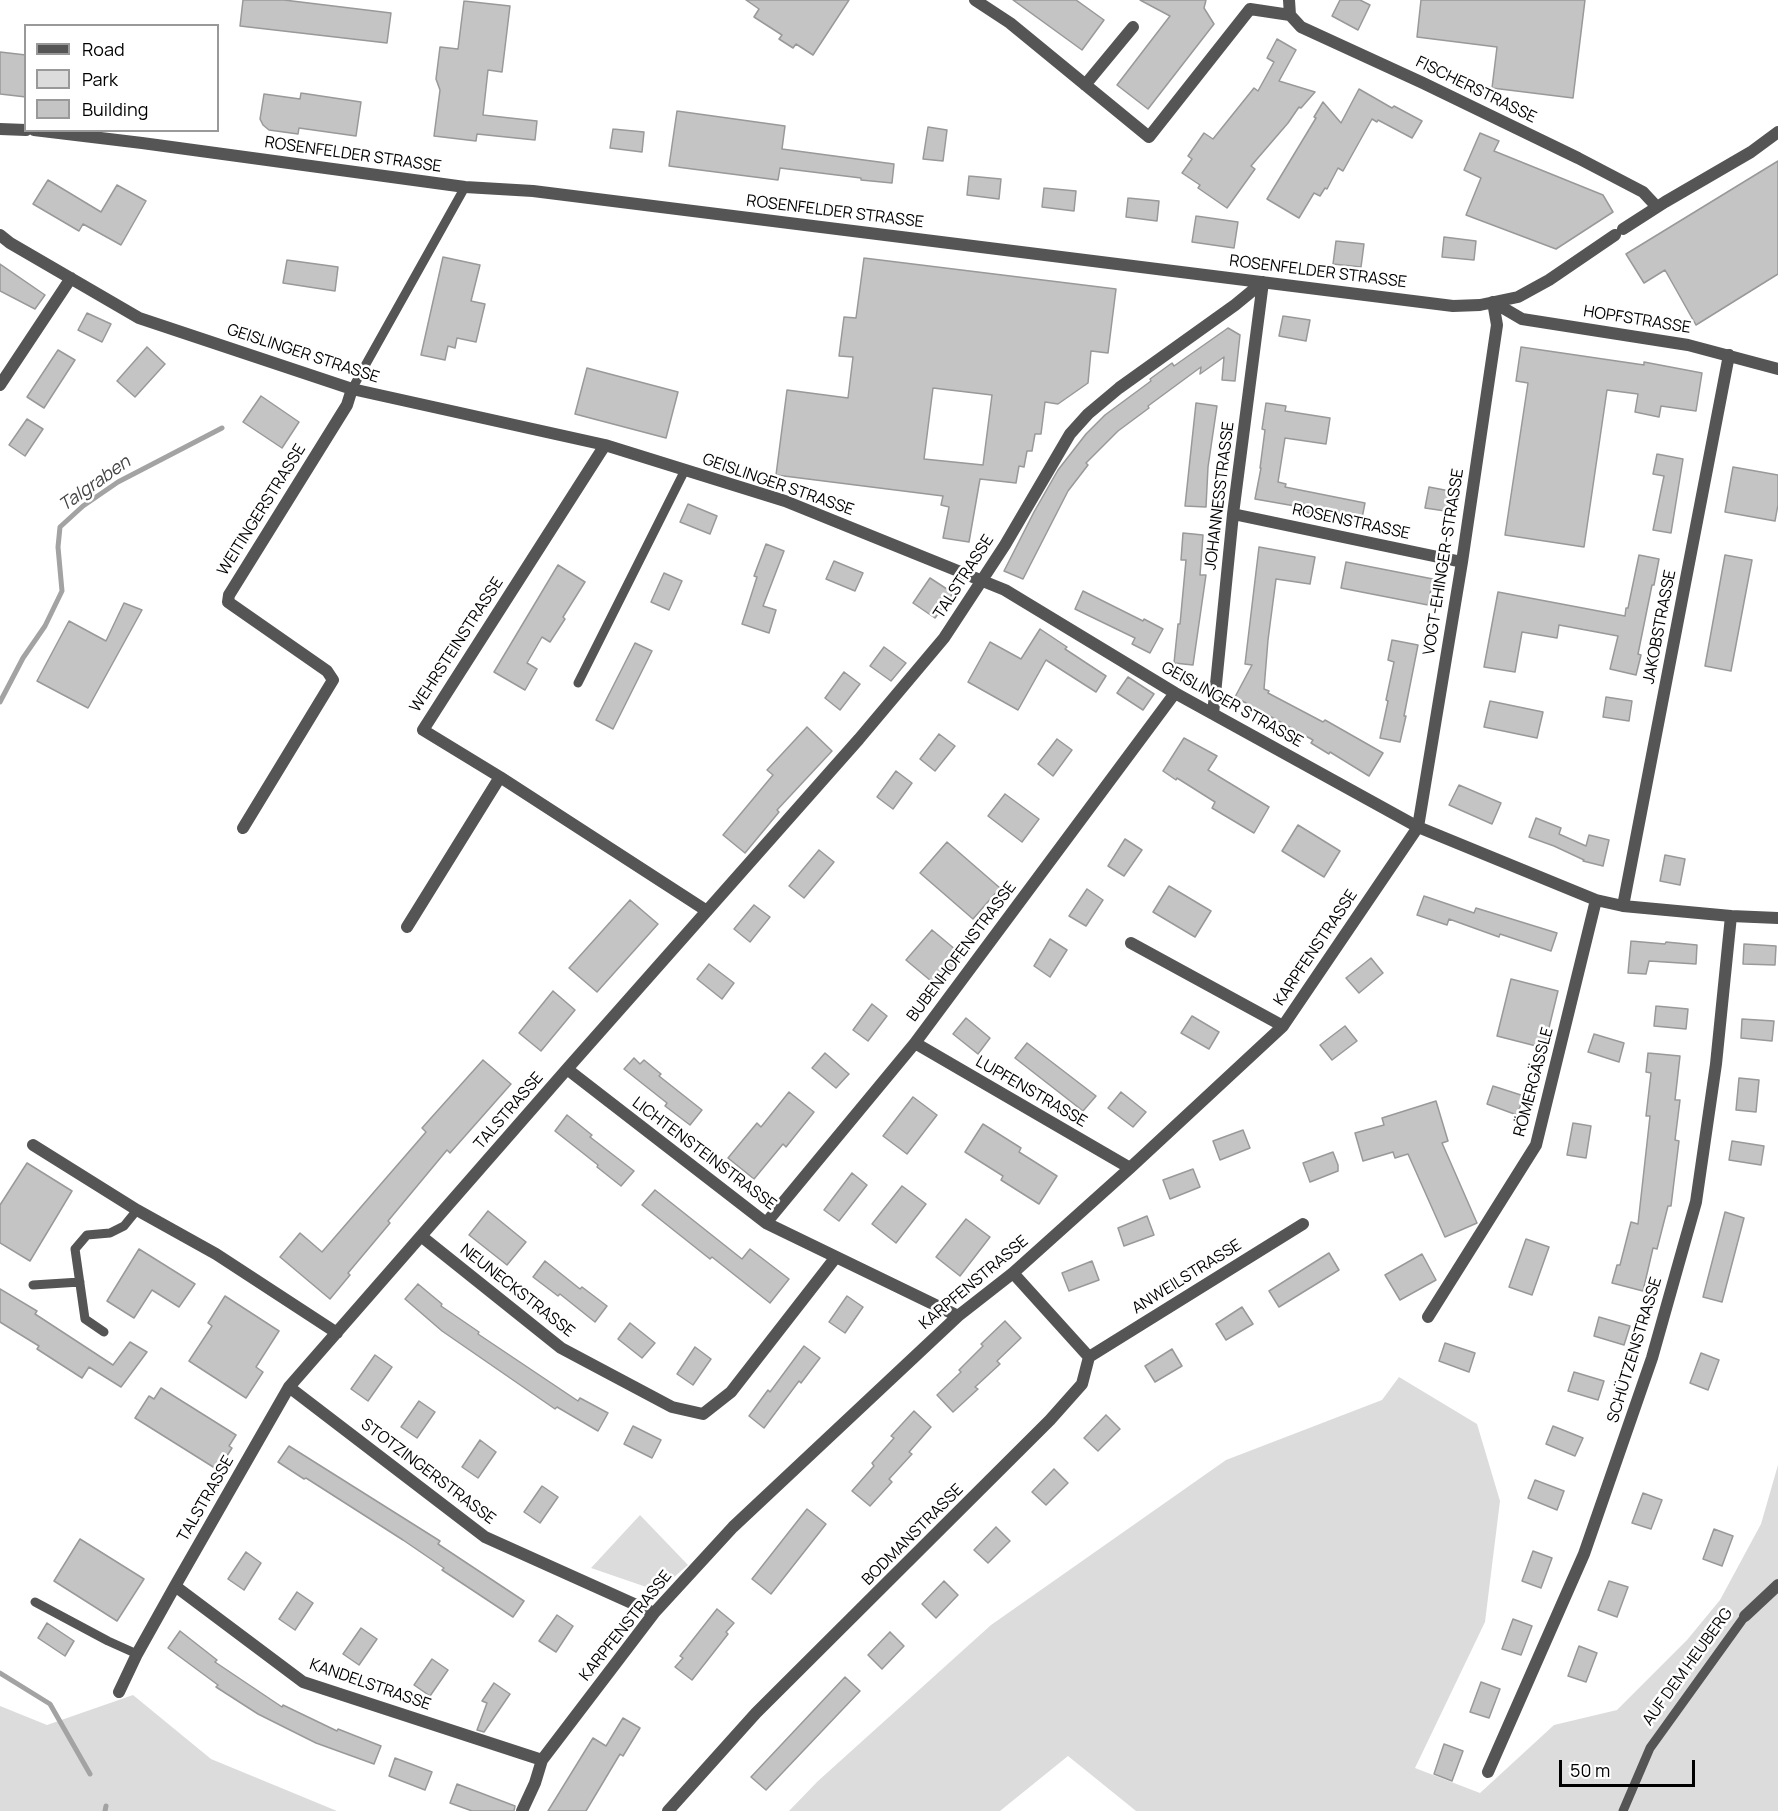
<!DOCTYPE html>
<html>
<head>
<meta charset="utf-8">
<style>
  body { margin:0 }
  #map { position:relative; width:1778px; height:1811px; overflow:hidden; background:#fff; font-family:Manrope,sans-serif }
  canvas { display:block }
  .legend { position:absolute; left:24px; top:24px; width:195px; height:108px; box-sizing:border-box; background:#fff; border:2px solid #999; margin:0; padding:8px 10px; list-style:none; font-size:18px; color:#000 }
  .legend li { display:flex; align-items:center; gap:12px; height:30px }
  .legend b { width:30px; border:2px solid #999 }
  .scale { position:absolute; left:1559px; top:1760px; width:136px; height:27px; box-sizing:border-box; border:3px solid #000; border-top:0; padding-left:8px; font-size:18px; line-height:21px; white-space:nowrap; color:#000; -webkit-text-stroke:4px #fff; paint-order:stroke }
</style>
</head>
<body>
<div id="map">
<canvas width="1778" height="1811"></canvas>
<ul class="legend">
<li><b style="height:8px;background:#555"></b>Road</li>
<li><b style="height:16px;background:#dcdcdc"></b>Park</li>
<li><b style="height:16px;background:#c4c4c4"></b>Building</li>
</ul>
<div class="scale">50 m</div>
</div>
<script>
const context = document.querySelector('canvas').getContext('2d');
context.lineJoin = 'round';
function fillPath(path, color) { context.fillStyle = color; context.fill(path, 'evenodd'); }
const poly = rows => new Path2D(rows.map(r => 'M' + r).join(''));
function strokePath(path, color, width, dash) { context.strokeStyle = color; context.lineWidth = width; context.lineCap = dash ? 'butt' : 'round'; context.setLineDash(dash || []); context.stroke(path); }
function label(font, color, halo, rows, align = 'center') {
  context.font = font + ' Manrope,sans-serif'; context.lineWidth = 5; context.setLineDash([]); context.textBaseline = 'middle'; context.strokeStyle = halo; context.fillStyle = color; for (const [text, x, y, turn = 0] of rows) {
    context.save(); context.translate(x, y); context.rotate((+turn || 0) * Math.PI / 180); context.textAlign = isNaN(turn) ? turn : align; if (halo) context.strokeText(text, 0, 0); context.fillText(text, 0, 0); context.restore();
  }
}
const green = poly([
  [1399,1377,1477,1424,1500,1501,1485,1622,1415,1768,1480,1793,1554,1725,1617,1710,1687,1640,1720,1600,1761,1524,1778,1465,1778,1811,1136,1811,1068,1756,1000,1811,789,1811,818,1781,991,1625,1226,1460,1382,1400],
  [640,1515,688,1565,658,1591,591,1568],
  [133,1695,211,1759,337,1811,0,1811,0,1706,47,1725]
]);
const stream = poly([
  [0,702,23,658,45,626,62,591,58,547,60,527,83,506,118,482,222,428],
  [0,1673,50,1704,90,1774],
  [105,1811,106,1806]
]);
const building = poly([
  [243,0,284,0,391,13,387,43,240,26,243,0],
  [746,0,849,0,813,55,796,44,793,48,779,39,782,35,754,17,759,9,746,0],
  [1013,0,1076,0,1104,20,1082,50,1013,0],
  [1140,0,1206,0,1204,8,1214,24,1148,109,1117,85,1170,16,1140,0],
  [1340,0,1360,0,1370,5,1358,30,1332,16,1340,0],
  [1421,0,1585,0,1573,98,1492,88,1497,47,1417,37,1421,0],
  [464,1,510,6,502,72,488,70,483,115,537,121,535,140,477,134,476,141,434,136,440,90,436,79,440,47,458,49,464,1],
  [1277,39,1296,50,1279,81,1315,92,1301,108,1299,107,1288,123,1251,166,1255,169,1227,208,1198,188,1200,185,1182,173,1192,159,1188,156,1204,133,1213,139,1254,88,1258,91,1274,62,1267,58,1277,39],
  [0,52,26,55,26,97,0,94,0,52],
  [1359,89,1392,108,1394,106,1422,121,1412,138,1378,120,1377,122,1372,119,1343,171,1338,168,1327,189,1325,188,1320,196,1314,193,1299,218,1267,199,1316,118,1314,117,1323,102,1341,123,1359,89],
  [301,93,361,102,356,136,299,128,298,134,269,130,263,125,260,119,264,94,300,99,301,93],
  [677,111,785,126,782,149,894,164,892,183,861,180,861,178,780,168,778,180,669,166,677,111],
  [928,127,947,130,943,161,923,159,928,127],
  [613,129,644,132,642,152,610,148,613,129],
  [1480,133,1499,141,1494,151,1603,195,1613,212,1556,249,1466,215,1481,178,1464,170,1480,133],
  [1778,161,1778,274,1696,325,1665,270,1644,283,1626,254,1778,161],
  [969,176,1001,179,999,199,967,195,969,176],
  [48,180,101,212,117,185,146,201,121,245,83,224,79,231,33,204,48,180],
  [1044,188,1076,191,1074,211,1042,207,1044,188],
  [1128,198,1159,201,1157,221,1126,217,1128,198],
  [1196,216,1238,222,1234,248,1192,242,1196,216],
  [1444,237,1476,241,1474,260,1442,257,1444,237],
  [1336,241,1364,244,1361,267,1333,264,1336,241],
  [443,257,480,265,471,301,485,304,476,342,457,338,455,348,448,346,445,360,421,355,443,257],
  [864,258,1116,289,1108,353,1091,351,1088,383,1058,404,1045,402,1041,434,1035,434,1032,451,1027,451,1024,467,1019,466,1016,483,980,479,969,542,943,538,949,507,941,505,943,496,776,475,787,390,848,398,853,357,839,356,844,317,856,318,864,258],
  [933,388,992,395,983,465,924,459,933,388],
  [287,260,338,267,335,291,283,283,287,260],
  [0,264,45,295,35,309,0,291,0,264],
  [87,313,111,324,102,342,78,330,87,313],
  [1283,316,1310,320,1306,341,1279,336,1283,316],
  [1228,328,1240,335,1235,381,1222,380,1224,357,1200,374,1201,367,1148,406,1149,408,1118,431,1086,463,1088,465,1068,491,1023,579,1004,571,1034,512,1058,470,1086,434,1105,415,1151,381,1150,379,1172,363,1174,366,1228,328],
  [147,347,165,364,135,397,117,381,147,347],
  [1521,347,1644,365,1644,362,1702,373,1696,411,1661,406,1659,417,1635,412,1638,394,1607,390,1584,547,1505,535,1528,383,1516,381,1521,347],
  [58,350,75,360,44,408,27,397,58,350],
  [587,368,678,392,666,438,575,414,587,368],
  [261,396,299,422,282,448,243,422,261,396],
  [1196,403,1217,406,1208,467,1206,507,1185,506,1196,403],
  [1266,403,1286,406,1285,411,1330,418,1326,444,1285,438,1278,482,1286,484,1285,487,1365,503,1361,523,1294,510,1295,506,1255,499,1261,468,1260,468,1265,430,1262,429,1266,403],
  [27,419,43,429,25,456,9,445,27,419],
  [1657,454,1683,459,1671,533,1653,530,1664,476,1653,474,1657,454],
  [1733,467,1778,475,1778,505,1775,521,1725,512,1733,467],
  [1429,487,1455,492,1452,512,1425,508,1429,487],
  [688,504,717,516,710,534,680,522,688,504],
  [1183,533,1203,535,1200,575,1206,575,1193,665,1174,663,1178,624,1180,624,1186,560,1181,560,1183,533],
  [766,544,784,551,763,606,776,610,769,633,742,624,757,577,754,576,766,544],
  [1259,547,1315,557,1310,584,1276,579,1268,640,1264,689,1269,691,1268,693,1323,722,1325,720,1383,753,1369,776,1330,752,1329,754,1311,743,1313,740,1235,697,1252,665,1245,664,1259,547],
  [1639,555,1659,559,1654,585,1652,585,1638,654,1641,655,1636,675,1610,669,1618,636,1559,625,1557,638,1522,632,1515,672,1484,667,1498,592,1625,616,1626,608,1628,608,1639,555],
  [1725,555,1752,560,1731,671,1705,666,1725,555],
  [834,561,863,573,855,591,826,579,834,561],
  [1346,562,1433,579,1428,605,1341,588,1346,562],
  [558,565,585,582,563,617,565,619,550,642,542,637,527,663,537,669,525,690,494,672,558,565],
  [664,573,682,581,669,610,651,602,664,573],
  [930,578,953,593,935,618,913,603,930,578],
  [1083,591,1143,621,1144,619,1163,629,1150,653,1132,644,1135,638,1075,609,1083,591],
  [124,603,142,610,88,708,37,681,69,621,106,641,124,603],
  [1040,629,1067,647,1065,649,1106,676,1096,692,1046,660,1018,710,968,682,990,642,1021,659,1040,629],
  [1392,640,1418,645,1404,716,1406,716,1400,742,1380,738,1388,701,1386,700,1394,662,1388,660,1392,640],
  [635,643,652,651,613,729,596,720,635,643],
  [884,647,906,663,891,681,870,666,884,647],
  [844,672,860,684,840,710,825,698,844,672],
  [1128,677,1154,694,1143,710,1117,693,1128,677],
  [1606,697,1632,701,1629,721,1603,717,1606,697],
  [1490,701,1543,712,1537,738,1484,727,1490,701],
  [807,727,832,751,777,810,779,812,745,853,723,835,773,775,767,770,807,727],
  [939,734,955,746,935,771,920,759,939,734],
  [1184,738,1217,756,1208,770,1269,807,1254,833,1212,808,1215,802,1177,778,1176,780,1163,771,1184,738],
  [1057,739,1072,750,1053,776,1038,764,1057,739],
  [896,771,912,783,893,809,877,797,896,771],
  [1459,785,1501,803,1492,824,1449,805,1459,785],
  [1005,794,1039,819,1022,842,988,816,1005,794],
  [1536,818,1561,828,1559,834,1586,846,1589,835,1609,840,1603,866,1583,861,1584,860,1554,846,1529,837,1536,818],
  [1298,825,1340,851,1324,877,1282,851,1298,825],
  [1125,839,1142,850,1124,876,1108,866,1125,839],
  [947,842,1000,888,973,919,920,873,947,842],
  [819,850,834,862,804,898,789,886,819,850],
  [1665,855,1685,859,1680,885,1660,881,1665,855],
  [1169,886,1211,911,1195,937,1153,912,1169,886],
  [1087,889,1103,900,1086,926,1069,916,1087,889],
  [1424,896,1474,913,1476,908,1557,933,1551,951,1500,934,1499,937,1449,919,1447,925,1417,915,1424,896],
  [630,900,658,924,597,992,569,968,630,900],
  [754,905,770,917,750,942,734,929,754,905],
  [932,930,962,955,937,986,906,960,932,930],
  [1050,939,1067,950,1050,977,1034,966,1050,939],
  [1631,941,1665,944,1666,942,1697,945,1696,964,1649,961,1646,974,1628,973,1631,941],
  [1744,944,1776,946,1775,965,1743,964,1744,944],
  [1371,958,1383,973,1359,993,1346,978,1371,958],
  [709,964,734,983,722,999,697,979,709,964],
  [1511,979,1558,991,1544,1048,1497,1036,1511,979],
  [553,991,575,1010,541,1051,519,1033,553,991],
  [872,1004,887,1016,868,1041,853,1030,872,1004],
  [1656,1006,1688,1009,1686,1029,1654,1026,1656,1006],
  [1192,1016,1219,1032,1209,1049,1181,1033,1192,1016],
  [966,1018,990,1038,978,1054,953,1034,966,1018],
  [1742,1019,1774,1021,1772,1041,1741,1038,1742,1019],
  [1345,1026,1357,1041,1332,1060,1320,1045,1345,1026],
  [1594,1034,1624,1043,1619,1062,1588,1052,1594,1034],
  [1027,1043,1096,1096,1083,1111,1015,1058,1027,1043],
  [825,1053,849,1074,836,1088,812,1068,825,1053],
  [1648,1053,1680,1056,1675,1100,1680,1100,1675,1140,1679,1141,1671,1206,1668,1206,1657,1249,1653,1248,1643,1291,1612,1283,1617,1265,1620,1265,1631,1222,1638,1224,1650,1116,1646,1116,1651,1073,1646,1072,1648,1053],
  [634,1058,640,1064,644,1060,661,1074,659,1076,702,1110,690,1125,665,1106,667,1103,624,1069,634,1058],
  [483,1060,511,1084,450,1153,447,1150,388,1221,390,1223,348,1273,350,1275,330,1299,280,1257,300,1233,322,1252,426,1132,422,1128,483,1060],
  [1739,1078,1759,1080,1756,1112,1736,1110,1739,1078],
  [1493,1086,1524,1096,1517,1115,1487,1104,1493,1086],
  [789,1092,814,1112,786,1147,783,1144,754,1179,728,1158,757,1123,761,1127,789,1092],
  [1121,1092,1146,1112,1133,1127,1108,1108,1121,1092],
  [913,1097,937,1115,907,1154,883,1136,913,1097],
  [1436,1101,1448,1141,1442,1143,1477,1223,1445,1237,1408,1154,1395,1158,1393,1152,1363,1161,1355,1133,1384,1125,1382,1118,1436,1101],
  [567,1115,592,1135,590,1137,634,1171,621,1186,597,1167,598,1165,555,1131,567,1115],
  [1573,1123,1591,1126,1586,1158,1567,1155,1573,1123],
  [983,1124,1021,1148,1019,1152,1057,1176,1039,1204,1001,1180,1003,1176,965,1152,983,1124],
  [1243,1130,1250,1148,1220,1160,1213,1141,1243,1130],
  [1732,1141,1764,1146,1761,1165,1729,1160,1732,1141],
  [1333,1152,1338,1165,1338,1171,1310,1182,1303,1163,1333,1152],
  [27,1163,72,1191,30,1261,0,1243,0,1205,27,1163],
  [1193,1169,1200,1187,1170,1199,1163,1180,1193,1169],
  [852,1173,867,1185,839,1221,824,1210,852,1173],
  [902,1186,926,1204,896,1243,872,1224,902,1186],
  [655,1190,742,1259,750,1249,789,1279,770,1303,712,1257,710,1259,642,1205,655,1190],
  [488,1211,526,1242,507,1265,469,1235,488,1211],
  [1725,1212,1744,1218,1722,1302,1703,1297,1725,1212],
  [1147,1216,1154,1235,1124,1246,1118,1228,1147,1216],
  [966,1219,990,1237,960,1276,936,1257,966,1219],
  [1526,1239,1549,1247,1532,1295,1509,1287,1526,1239],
  [139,1249,195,1284,179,1307,152,1290,134,1318,107,1301,139,1249],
  [1329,1253,1339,1270,1279,1307,1269,1291,1329,1253],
  [1422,1254,1436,1280,1400,1300,1385,1275,1422,1254],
  [545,1261,580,1289,582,1287,607,1306,595,1322,560,1294,558,1296,533,1277,545,1261],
  [1092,1261,1099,1280,1069,1291,1062,1273,1092,1261],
  [418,1284,442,1304,441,1306,479,1332,478,1334,578,1401,580,1398,608,1413,598,1431,557,1407,555,1409,442,1331,405,1299,418,1284],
  [0,1289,37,1311,35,1314,113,1365,130,1342,147,1352,121,1387,89,1367,82,1378,37,1349,39,1346,0,1322,0,1289],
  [225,1296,279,1331,256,1367,263,1372,246,1398,189,1361,212,1326,208,1323,225,1296],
  [847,1296,863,1307,845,1333,829,1322,847,1296],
  [1242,1307,1253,1324,1226,1340,1216,1324,1242,1307],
  [1599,1317,1630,1326,1624,1345,1594,1336,1599,1317],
  [1005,1321,1021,1338,997,1361,1000,1364,975,1387,978,1389,953,1412,937,1395,961,1372,959,1370,983,1346,981,1344,1005,1321],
  [630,1323,655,1343,642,1358,618,1339,630,1323],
  [1445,1343,1475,1353,1469,1372,1439,1361,1445,1343],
  [804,1346,820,1358,801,1383,799,1381,764,1428,749,1416,768,1390,770,1392,804,1346],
  [695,1347,711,1359,693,1385,677,1374,695,1347],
  [1172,1349,1182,1366,1155,1382,1145,1366,1172,1349],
  [1701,1353,1719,1360,1708,1390,1690,1383,1701,1353],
  [375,1355,392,1367,368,1401,351,1389,375,1355],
  [1574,1372,1604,1381,1598,1400,1568,1391,1574,1372],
  [161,1388,236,1435,229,1446,232,1448,218,1470,135,1418,149,1396,154,1399,161,1388],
  [419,1401,435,1412,417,1438,401,1427,419,1401],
  [914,1411,931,1427,909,1452,912,1454,889,1479,892,1482,870,1506,852,1491,874,1466,872,1463,894,1438,891,1436,914,1411],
  [1106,1415,1120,1429,1098,1451,1084,1438,1106,1415],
  [633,1426,661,1440,652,1458,624,1444,633,1426],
  [1553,1426,1583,1438,1575,1456,1546,1444,1553,1426],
  [480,1440,496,1452,478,1478,462,1467,480,1440],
  [289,1446,440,1541,438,1544,524,1601,513,1617,442,1570,444,1568,403,1540,306,1478,304,1479,278,1462,289,1446],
  [1054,1469,1068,1483,1046,1505,1032,1492,1054,1469],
  [1535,1480,1564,1491,1557,1510,1528,1498,1535,1480],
  [542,1486,558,1497,540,1523,524,1512,542,1486],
  [1643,1493,1662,1500,1651,1529,1632,1523,1643,1493],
  [807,1509,826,1524,771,1594,752,1579,807,1509],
  [996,1527,1010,1541,988,1563,974,1550,996,1527],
  [1714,1529,1733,1536,1722,1566,1703,1559,1714,1529],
  [80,1539,144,1579,117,1621,54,1581,80,1539],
  [1533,1551,1552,1558,1541,1588,1522,1581,1533,1551],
  [246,1552,261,1563,244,1590,228,1579,246,1552],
  [944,1581,958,1595,936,1618,922,1604,944,1581],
  [1609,1581,1628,1587,1617,1617,1598,1610,1609,1581],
  [297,1592,313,1603,295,1630,279,1619,297,1592],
  [717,1609,734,1623,726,1632,728,1634,692,1680,675,1667,683,1658,680,1656,717,1609],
  [557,1615,573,1626,556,1652,539,1641,557,1615],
  [1513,1619,1532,1626,1521,1655,1502,1649,1513,1619],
  [47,1623,74,1641,65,1656,38,1638,47,1623],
  [361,1628,377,1639,359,1665,343,1654,361,1628],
  [180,1631,217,1660,215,1662,282,1707,283,1705,337,1731,338,1729,381,1746,374,1764,316,1743,258,1714,216,1687,218,1685,168,1648,180,1631],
  [890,1632,904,1646,882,1669,868,1655,890,1632],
  [1579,1646,1597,1653,1586,1682,1568,1676,1579,1646],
  [432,1659,448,1670,430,1696,414,1685,432,1659],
  [845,1677,860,1691,766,1790,751,1777,845,1677],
  [1481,1682,1500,1689,1489,1718,1470,1712,1481,1682],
  [494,1683,510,1694,484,1732,477,1730,487,1703,482,1701,494,1683],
  [623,1718,640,1728,623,1756,620,1754,586,1811,548,1811,593,1738,606,1746,623,1718],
  [1444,1744,1463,1751,1452,1781,1434,1774,1444,1744],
  [395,1758,432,1772,425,1790,389,1776,395,1758],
  [457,1784,515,1806,514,1811,472,1811,450,1803,457,1784]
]);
const service = poly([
  [352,389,465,187],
  [578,683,685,470],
  [33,1285,80,1282],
  [104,1332,85,1319,75,1249,87,1235,110,1233,124,1226,137,1210],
  [35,1602,108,1641,137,1654],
  [1623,1811,1650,1748,1745,1616]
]);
const minor = poly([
  [975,0,1010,23,1149,137,1250,9,1290,15],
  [1289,0,1290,15,1301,27,1423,83,1578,158,1643,192,1657,207],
  [1085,85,1133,27],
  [0,129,26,130],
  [34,130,142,143,465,187,533,191,1453,306,1480,305,1518,297,1549,280,1615,235],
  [1623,229,1665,202,1751,152,1778,132],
  [0,235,10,243,139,318,352,389,605,445,785,501,1005,590,1175,693,1418,827,1596,900,1623,906,1731,916,1778,918],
  [1493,302,1522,319,1688,345,1778,369],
  [0,385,71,278],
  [1233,514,1462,562],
  [1213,714,1233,514,1263,282],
  [500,777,707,911],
  [243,828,333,680,327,671,228,602,229,595,347,405,352,389],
  [1623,906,1729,355],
  [407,927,500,777,423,730,605,445],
  [1131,943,1283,1026],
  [915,1043,1130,1168],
  [567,1069,766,1223,958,1316],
  [33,1145,137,1210,216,1254,337,1333],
  [766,1223,915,1043,1175,693],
  [421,1236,561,1348,672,1407,703,1414,731,1392,836,1257],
  [1428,1317,1536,1145,1596,900],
  [1089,1357,1303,1224],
  [289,1387,485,1537,654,1613],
  [175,1586,303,1682,542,1760],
  [1745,1616,1778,1585],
  [119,1692,137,1654,175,1586,289,1387,567,1069,859,739,944,638,1005,545,1070,434,1088,414,1119,388,1235,305,1263,282],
  [1488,1772,1584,1554,1652,1358,1696,1202,1716,1064,1731,916],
  [522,1811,535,1783,542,1760,654,1613,733,1527,958,1316,1013,1273,1130,1168,1283,1026,1418,827,1462,562,1497,325,1493,302],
  [668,1811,756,1713,1050,1420,1082,1384,1089,1357,1013,1273]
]);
const streetNames = [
  ["FISCHERSTRASSE",1476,90,26],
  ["ROSENFELDER STRASSE",353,155,8],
  ["ROSENFELDER STRASSE",835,212,7],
  ["ROSENFELDER STRASSE",1318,272,7],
  ["HOPFSTRASSE",1637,320,9],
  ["GEISLINGER STRASSE",303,354,18],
  ["GEISLINGER STRASSE",778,485,19],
  ["JOHANNESSTRASSE",1220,496,-83],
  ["WEITINGERSTRASSE",262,510,-58],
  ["ROSENSTRASSE",1351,522,12],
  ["VOGT-EHINGER-STRASSE",1444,562,-81],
  ["TALSTRASSE",964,577,-57],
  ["JAKOBSTRASSE",1660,627,-79],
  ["WEHRSTEINSTRASSE",457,645,-57],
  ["GEISLINGER STRASSE",1232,705,29],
  ["KARPFENSTRASSE",1316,948,-56],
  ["BUBENHOFENSTRASSE",962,952,-53],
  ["RÖMERGÄSSLE",1534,1082,-75],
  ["LUPFENSTRASSE",1031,1092,30],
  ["TALSTRASSE",509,1111,-49],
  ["LICHTENSTEINSTRASSE",704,1154,37],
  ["ANWEILSTRASSE",1187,1277,-32],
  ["KARPFENSTRASSE",974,1283,-40],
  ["NEUNECKSTRASSE",517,1291,38],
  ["SCHÜTZENSTRASSE",1635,1350,-73],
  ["STOTZINGERSTRASSE",428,1472,37],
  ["TALSTRASSE",206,1499,-60],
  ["BODMANSTRASSE",913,1535,-45],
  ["KARPFENSTRASSE",626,1626,-51],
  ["AUF DEM HEUBERG",1688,1667,-54],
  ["KANDELSTRASSE",370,1685,19]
];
const waterNames = [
  ["Talgraben",95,484,-35]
];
fillPath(green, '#dcdcdc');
strokePath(stream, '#a3a3a3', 5);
fillPath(building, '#c4c4c4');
strokePath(building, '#999', 1.5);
strokePath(service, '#555', 9);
strokePath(minor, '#555', 12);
label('16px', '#000', '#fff', streetNames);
label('italic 18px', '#444', '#fff', waterNames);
</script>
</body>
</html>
